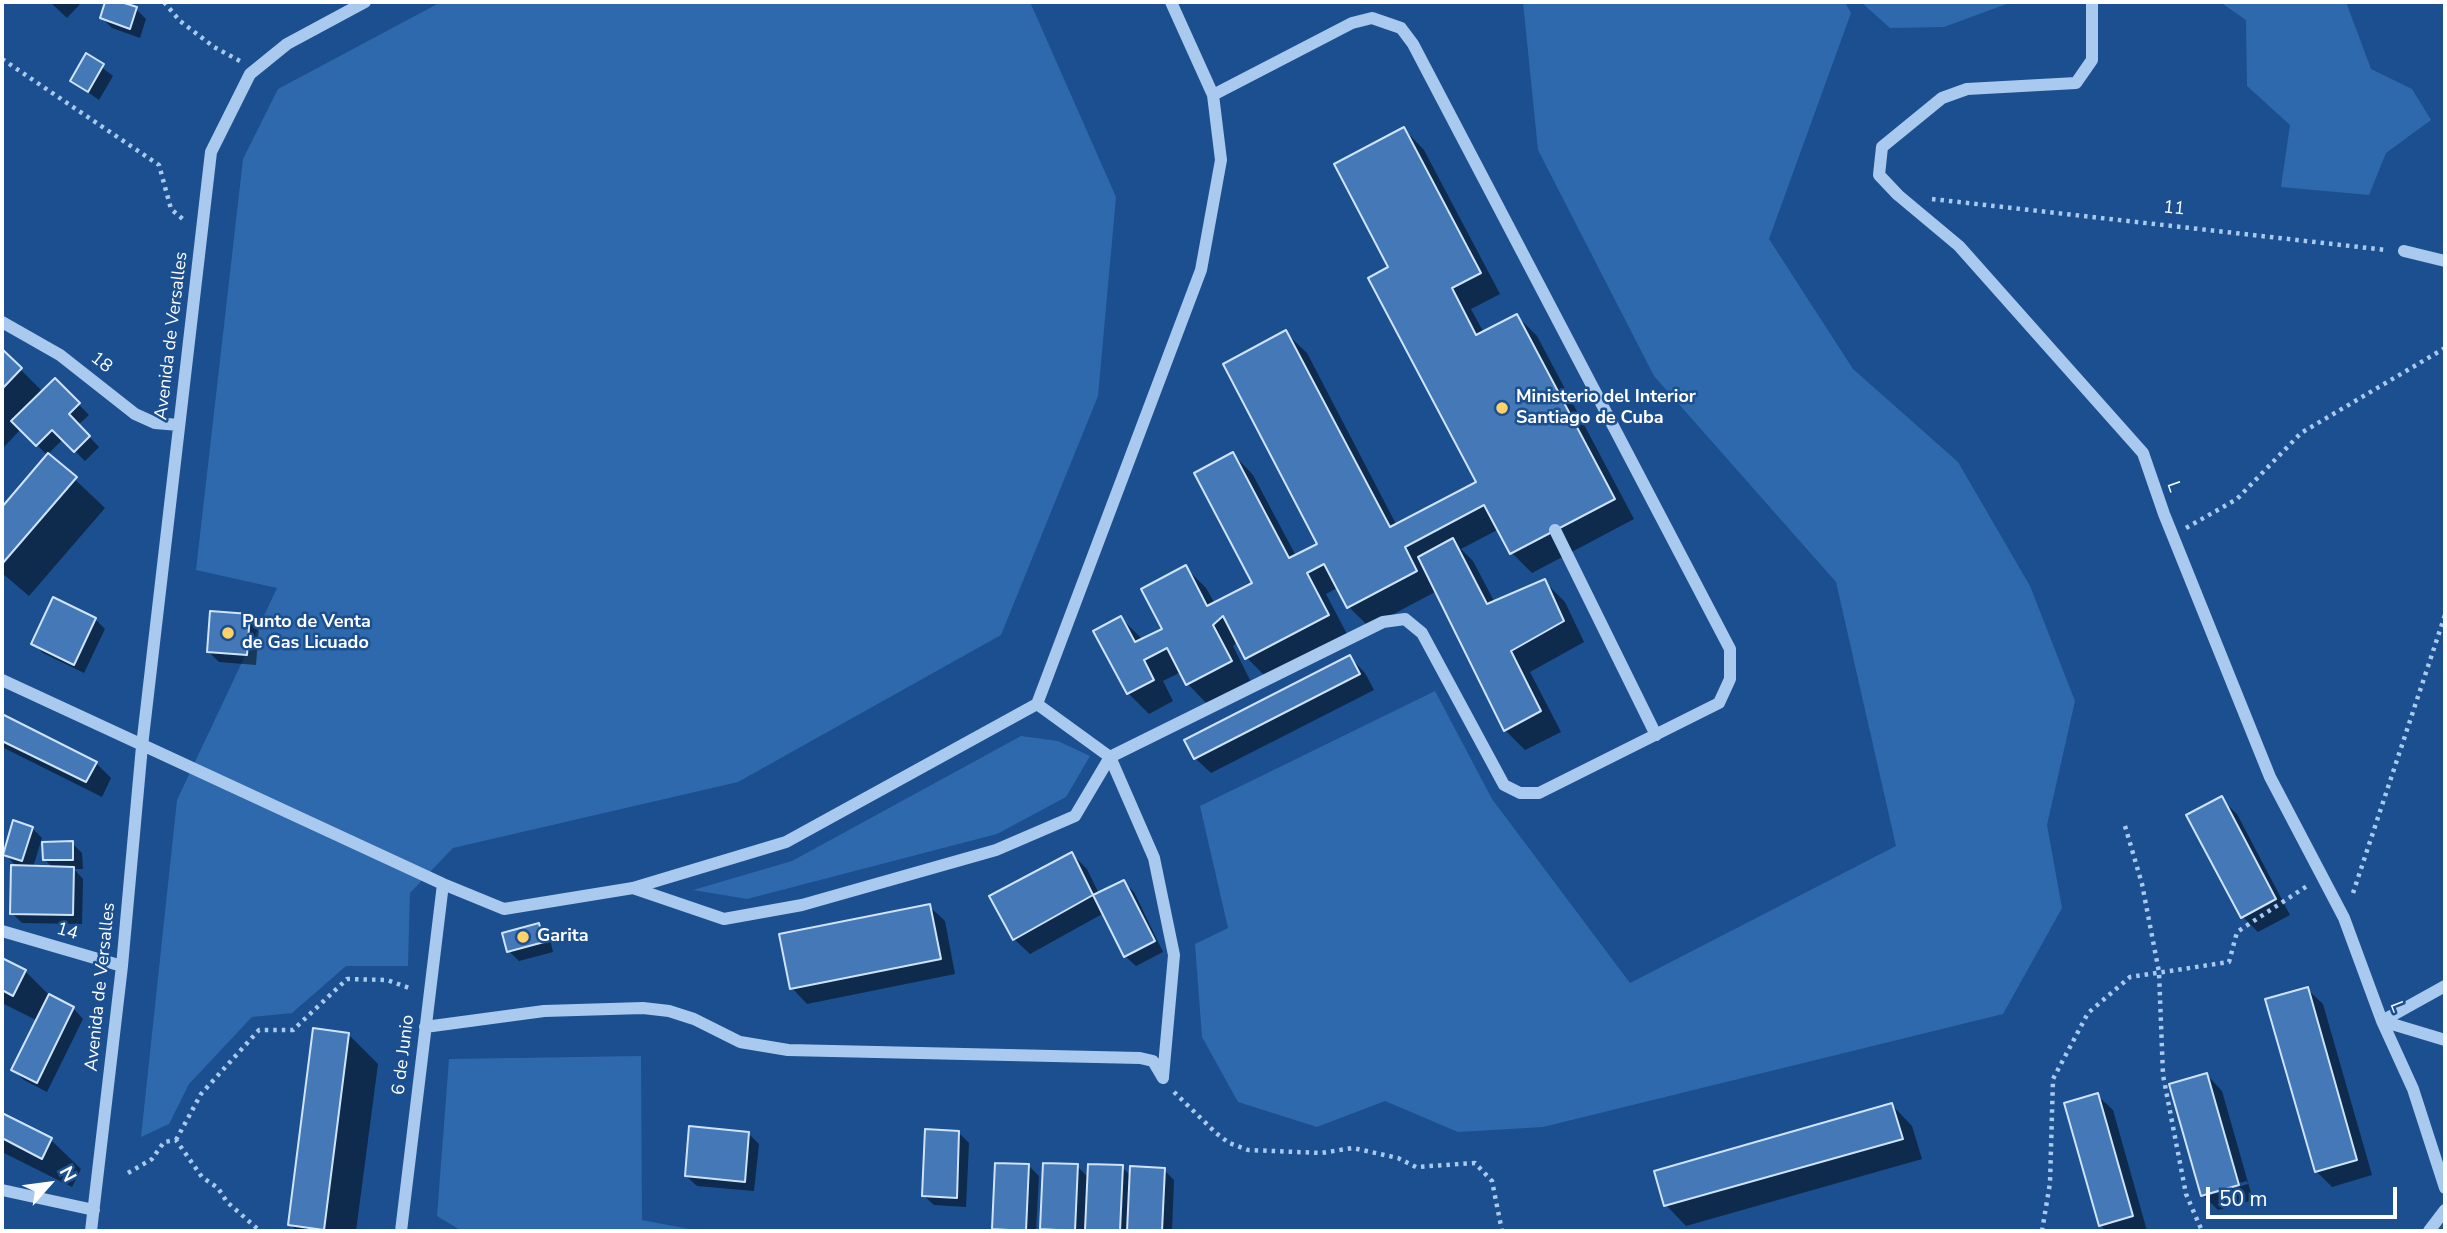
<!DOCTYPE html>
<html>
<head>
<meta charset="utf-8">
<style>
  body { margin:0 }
  #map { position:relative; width:2447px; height:1233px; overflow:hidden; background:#1b4f8f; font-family:"Nunito Sans",sans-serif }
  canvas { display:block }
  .frame { position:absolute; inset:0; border:4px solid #fff; pointer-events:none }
  .north { position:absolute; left:14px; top:1149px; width:70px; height:70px; -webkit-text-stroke:5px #1b4f8f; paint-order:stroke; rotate:62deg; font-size:19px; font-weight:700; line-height:28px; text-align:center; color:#fff }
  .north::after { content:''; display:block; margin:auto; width:24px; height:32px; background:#fff; clip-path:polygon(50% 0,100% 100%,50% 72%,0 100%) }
  .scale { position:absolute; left:2206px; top:1187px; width:191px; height:32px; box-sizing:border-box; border:4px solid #fff; border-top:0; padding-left:9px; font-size:21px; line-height:24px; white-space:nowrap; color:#fff; -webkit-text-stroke:5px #1b4f8f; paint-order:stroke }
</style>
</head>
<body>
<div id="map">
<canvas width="2447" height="1233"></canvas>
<div class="frame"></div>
<div class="north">N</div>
<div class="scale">50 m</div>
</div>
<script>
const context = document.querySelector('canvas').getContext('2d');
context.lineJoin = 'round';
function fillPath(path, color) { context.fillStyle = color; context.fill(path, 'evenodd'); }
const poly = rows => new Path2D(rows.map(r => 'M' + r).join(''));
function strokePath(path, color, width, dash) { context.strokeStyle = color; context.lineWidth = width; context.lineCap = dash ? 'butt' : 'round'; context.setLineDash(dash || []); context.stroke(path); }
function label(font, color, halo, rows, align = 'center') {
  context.font = font + ' "Nunito Sans",sans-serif'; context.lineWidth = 5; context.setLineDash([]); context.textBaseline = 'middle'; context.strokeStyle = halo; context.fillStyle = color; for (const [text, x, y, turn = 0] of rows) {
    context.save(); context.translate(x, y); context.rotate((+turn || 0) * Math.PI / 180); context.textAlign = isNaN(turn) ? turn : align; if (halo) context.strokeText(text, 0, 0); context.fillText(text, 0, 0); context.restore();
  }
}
const green = poly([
  [441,2,1030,2,1116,197,1098,396,1001,635,738,782,453,848,410,893,408,966,346,966,292,1013,252,1017,189,1084,169,1124,141,1137,177,800,277,588,196,570,243,159,278,89],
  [1523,2,1845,2,1851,13,1769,239,1853,369,1958,462,2030,586,2075,701,2047,825,2062,908,2003,1014,1543,1127,1458,1132,1385,1101,1317,1127,1238,1102,1202,1037,1195,944,1228,928,1200,806,1435,691,1492,799,1630,983,1896,846,1836,582,1654,376,1538,150],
  [1861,2,2012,2,1944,27,1890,28],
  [2220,2,2346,2,2371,69,2412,89,2431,120,2386,153,2369,195,2281,187,2290,125,2247,86,2246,20],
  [1021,736,1058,741,1090,756,1066,797,997,834,747,899,693,890,792,861],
  [641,1056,642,1220,699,1231,462,1231,437,1216,449,1059]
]);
const shadow = poly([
  [50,2,82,2,67,18],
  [107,2,136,9,146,19,140,38,112,28,102,18],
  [87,56,113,76,99,100,72,81],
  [1404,129,1424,150,1500,294,1471,309,1484,333,1517,316,1537,336,1634,519,1532,573,1512,553,1499,529,1461,549,1473,561,1495,603,1544,581,1565,602,1584,642,1530,672,1561,732,1525,750,1505,730,1437,591,1369,627,1348,606,1339,587,1326,594,1348,636,1267,678,1247,658,1238,641,1233,646,1251,682,1208,705,1188,684,1181,672,1163,681,1173,701,1149,714,1128,693,1121,618,1143,640,1164,629,1185,567,1206,588,1215,604,1254,584,1233,454,1253,475,1296,556,1320,544,1286,333,1307,353,1397,526,1478,483,1390,268],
  [2,351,43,392,55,380,89,415,78,425,99,447,85,461,63,439,48,454,105,508,29,596,2,573,2,510,48,456,21,429,2,449],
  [249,616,259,626,256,665,219,662,209,652],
  [95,619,105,629,84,673,43,653,33,643],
  [1350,657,1365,673,1374,690,1211,773,1195,758],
  [2,716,96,763,111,778,102,797,2,747],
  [2221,799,2237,814,2290,915,2258,932,2243,917],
  [32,828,42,838,33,867,53,868,45,860,72,843,82,853,83,869,74,869,83,879,82,924,22,923,12,913,17,867,5,854],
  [1072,854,1087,869,1099,894,1124,882,1134,892,1163,952,1136,966,1125,956,1104,913,1030,954,1014,939],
  [929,906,945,921,955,974,807,1004,792,988],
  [539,925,549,935,553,952,519,961,509,951],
  [2,960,25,971,51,997,73,1008,83,1019,47,1092,24,1080,13,1070,38,1021,2,1003],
  [2307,989,2323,1004,2372,1175,2332,1187,2316,1171],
  [348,1034,378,1064,356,1231,297,1231,290,1224],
  [2207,1075,2222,1091,2253,1200,2218,1210,2203,1195],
  [2247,1181,2248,1184,2210,1195,2210,1191],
  [2097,1095,2113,1110,2147,1231,2107,1231,2100,1225],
  [1892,1105,1912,1126,1922,1159,1686,1226,1666,1205],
  [2,1115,51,1140,81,1169,72,1187,2,1152],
  [959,1133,969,1143,966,1207,934,1205,923,1195],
  [749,1134,759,1144,754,1191,697,1186,686,1176],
  [1029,1166,1039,1176,1036,1231,996,1231,993,1229],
  [1077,1166,1089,1178,1122,1167,1132,1177,1164,1170,1174,1180,1172,1231,1088,1231,1085,1228,1085,1231,1044,1231,1042,1229]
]);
const building = poly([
  [105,2,121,2,137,7,130,29,100,18,105,2],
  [86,53,104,64,88,92,70,81,86,53],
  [1404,127,1481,273,1452,288,1476,335,1517,314,1615,499,1510,554,1484,505,1405,547,1417,571,1347,608,1324,564,1307,573,1329,615,1245,659,1223,616,1213,625,1232,661,1186,685,1167,648,1144,660,1154,680,1127,694,1093,631,1121,616,1135,642,1162,629,1141,589,1186,565,1207,606,1252,583,1194,473,1233,452,1289,558,1317,544,1223,364,1286,330,1390,527,1476,482,1368,278,1388,267,1334,164,1404,127],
  [2,349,22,368,2,389,2,349],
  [55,378,80,403,69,414,90,436,74,452,52,430,36,446,11,421,55,378],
  [48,453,77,477,2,564,2,507,48,453],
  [1453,538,1487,604,1545,579,1564,621,1511,651,1541,711,1504,731,1418,557,1453,538],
  [53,597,96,618,74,665,31,644,53,597],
  [210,611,250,614,247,655,207,652,210,611],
  [1350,655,1360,674,1194,759,1184,740,1350,655],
  [2,714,97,762,86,782,2,741,2,714],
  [2222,796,2276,899,2241,918,2186,815,2222,796],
  [13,820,33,827,22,861,3,855,13,820],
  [73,841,73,860,43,860,42,842,73,841],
  [1072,852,1093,895,1013,940,989,896,1072,852],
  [11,865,74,867,73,915,10,914,11,865],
  [1124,880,1155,941,1124,957,1093,895,1124,880],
  [930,904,941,959,790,989,779,934,930,904],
  [539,923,544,942,507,952,502,933,539,923],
  [2,958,26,970,13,996,2,990,2,958],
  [2308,987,2357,1160,2315,1172,2265,999,2308,987],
  [49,994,74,1007,37,1083,11,1070,49,994],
  [313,1028,349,1033,324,1230,288,1225,313,1028],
  [2207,1073,2239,1185,2201,1196,2169,1084,2207,1073],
  [2098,1093,2133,1216,2099,1226,2064,1103,2098,1093],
  [1892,1103,1903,1139,1664,1206,1654,1171,1892,1103],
  [2,1113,52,1138,42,1159,2,1138,2,1113],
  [689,1126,749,1132,745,1182,685,1176,689,1126],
  [925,1129,959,1131,957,1198,922,1196,925,1129],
  [995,1163,1029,1164,1026,1231,992,1229,995,1163],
  [1043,1163,1078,1164,1075,1231,1040,1229,1043,1163],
  [1088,1164,1123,1165,1120,1231,1085,1230,1088,1164],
  [1130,1166,1165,1168,1162,1231,1127,1231,1130,1166]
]);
const path = poly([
  [164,2,180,21,214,47,240,61],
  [2,59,159,165,171,209,184,220],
  [1932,199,2386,250],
  [2186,528,2237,499,2301,433,2445,348],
  [2125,826,2142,884,2159,972,2163,1075,2186,1194,2202,1231],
  [2353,893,2445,615],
  [1174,1092,1216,1133,1229,1143,1248,1150,1321,1153,1353,1148,1398,1158,1416,1167,1475,1163,1492,1181,1502,1231],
  [176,1140,201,1094,259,1030,293,1030,347,979,387,980,412,989],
  [128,1173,152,1159,164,1142,176,1140,202,1177,218,1188,227,1202,260,1231],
  [2042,1231,2050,1183,2053,1079,2088,1013,2130,977,2229,962,2237,932,2307,886]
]);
const minor = poly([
  [2092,2,2092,60,2076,83,1967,89,1942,98,1882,147,1879,175,1898,195,1959,246,2143,453,2164,514,2270,777,2344,918,2382,1021,2413,1089,2445,1188],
  [2404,251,2445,261],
  [2,322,60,355,135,414,155,423,179,425],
  [1555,530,1656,735],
  [2,680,443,884,504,909,633,888,786,842,1037,704,1201,270,1221,160,1213,95,1171,2],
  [1037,704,1110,757,1383,622,1405,619,1422,633,1504,785,1520,793,1539,793,1719,703,1730,679,1730,649,1413,44,1401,28,1372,18,1352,23,1213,95],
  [1110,757,1154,858,1174,955,1163,1077],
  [633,888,724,919,802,905,996,850,1075,816,1110,757],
  [2,931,122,966],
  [2382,1021,2445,986],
  [2382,1021,2445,1040],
  [425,1027,544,1011,643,1008,669,1011,694,1019,740,1042,788,1050,1140,1058,1153,1061,1163,1078],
  [2,1190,94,1210],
  [91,1231,122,966,142,746,211,152,250,74,287,44,365,2],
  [401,1231,443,884],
  [2429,1231,2445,1210]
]);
const markers = [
  [1502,408,7,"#ffd166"],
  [228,633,7,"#ffd166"],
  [523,937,7,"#ffd166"]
];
const streetNames = [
  ["11",2174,209,6],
  ["Avenida de Versalles",172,336,-83],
  ["18",101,363,38],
  ["L",2173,487,71],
  ["14",67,932,16],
  ["Avenida de Versalles",101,987,-84],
  ["L",2396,1007,69],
  ["6 de Junio",404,1055,-83]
];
const poiNames = [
  ["Ministerio del Interior",1516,398],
  ["Santiago de Cuba",1516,419],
  ["Punto de Venta",242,623],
  ["de Gas Licuado",242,644],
  ["Garita",537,937]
];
fillPath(green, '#2e69ad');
fillPath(shadow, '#0007');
fillPath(building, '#4478b7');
strokePath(building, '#cfe3fa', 2);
strokePath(path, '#a9c9ee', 4.5, [3.5, 5]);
strokePath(minor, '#a9c9ee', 12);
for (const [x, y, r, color] of markers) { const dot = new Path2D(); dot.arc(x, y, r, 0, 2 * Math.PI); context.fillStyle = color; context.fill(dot); strokePath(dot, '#1b4f8f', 2.5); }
label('18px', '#fff', '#1b4f8f', streetNames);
label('bold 18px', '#fff', '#1b4f8f', poiNames, 'left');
</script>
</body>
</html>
